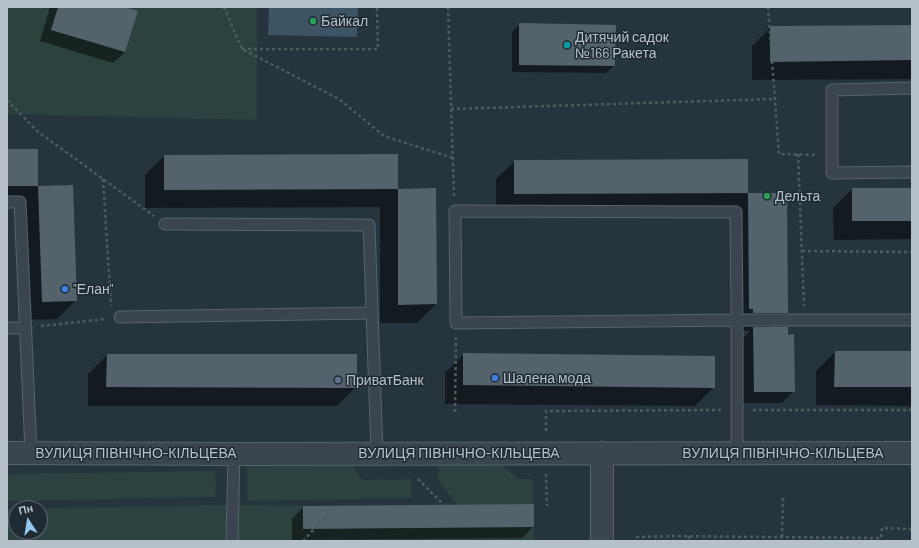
<!DOCTYPE html>
<html>
<head>
<meta charset="utf-8">
<style>
  body { margin:0 }
  #map { position:relative; width:919px; height:548px; overflow:hidden; background:#26343d; font-family:Barlow,sans-serif }
  canvas { display:block }
  .frame { position:absolute; inset:0; border:8px solid #b6c0c8; pointer-events:none }
  .north { position:absolute; left:8px; top:500px; width:40px; height:40px; box-sizing:border-box; background:#1f2a32; border:1px solid #5b666e; border-radius:50%; rotate:348deg; font-size:11px; font-weight:700; line-height:16px; text-align:center; color:#b6c0c8 }
  .north::after { content:''; display:block; margin:auto; width:14px; height:18px; background:#93c6f0; clip-path:polygon(50% 0,100% 100%,50% 72%,0 100%) }
</style>
</head>
<body>
<div id="map">
<canvas width="919" height="548"></canvas>
<div class="frame"></div>
<div class="north">Пн</div>
</div>
<script>
const context = document.querySelector('canvas').getContext('2d');
context.lineJoin = 'round';
function fillPath(path, color) { context.fillStyle = color; context.fill(path, 'evenodd'); }
const poly = rows => new Path2D(rows.map(r => 'M' + r).join(''));
function strokePath(path, color, width, dash) { context.strokeStyle = color; context.lineWidth = width; context.lineCap = dash ? 'butt' : 'round'; context.setLineDash(dash || []); context.stroke(path); }
function label(font, color, halo, rows, align = 'center') {
  context.font = font + ' Barlow,sans-serif'; context.lineWidth = 3; context.setLineDash([]); context.textBaseline = 'middle'; context.strokeStyle = halo; context.fillStyle = color; for (const [text, x, y, turn = 0] of rows) {
    context.save(); context.translate(x, y); context.rotate((+turn || 0) * Math.PI / 180); context.textAlign = isNaN(turn) ? turn : align; if (halo) context.strokeText(text, 0, 0); context.fillText(text, 0, 0); context.restore();
  }
}
const green = poly([
  [7,7,257,7,257,120,7,114],
  [496,460,518,479,533,479,534,504,457,505,438,479,438,461],
  [350,462,362,480,411,479,411,498,247,501,247,464],
  [215,471,216,497,7,501,7,474],
  [233,505,303,506,304,529,534,527,534,541,7,541,7,509,16,508,16,532,40,532,40,508]
]);
const water = poly([
  [269,7,358,7,357,37,268,35]
]);
const shadow = poly([
  [50,7,121,7,125,52,113,63,40,41],
  [520,24,614,66,606,73,512,72,512,32],
  [912,26,912,79,752,80,752,46,771,27],
  [7,150,37,150,37,187,72,186,76,300,57,319,23,320,20,204,7,204],
  [397,155,397,190,435,189,436,304,417,323,380,323,380,207,145,208,145,175,164,156],
  [747,160,747,194,786,194,787,313,771,328,794,391,782,403,743,403,742,339,750,331,735,331,735,328,731,328,730,211,496,213,496,179,515,161],
  [852,189,912,189,912,239,834,240,833,208],
  [835,352,912,352,912,406,816,405,816,371],
  [464,354,714,387,695,406,445,404,445,373],
  [107,355,356,387,337,406,88,406,88,374],
  [303,507,533,527,522,538,292,540,292,519]
]);
const building = poly([
  [58,7,124,7,138,11,125,52,51,30],
  [519,23,616,25,615,66,519,65],
  [912,25,912,60,770,62,770,26],
  [7,149,38,149,38,186,7,186],
  [398,154,398,189,164,190,164,155],
  [748,159,748,193,514,194,514,160],
  [73,185,77,301,42,302,38,186],
  [436,188,437,304,398,305,398,189],
  [852,188,912,188,912,221,852,221],
  [748,193,787,193,788,313,753,313,753,309,749,309],
  [753,327,788,327,788,335,794,334,795,392,754,392],
  [835,351,912,351,912,387,834,387],
  [463,353,715,356,715,388,463,385],
  [107,354,357,354,357,388,106,387],
  [534,504,534,527,303,529,303,506]
]);
const path = poly([
  [224,7,242,49,339,99,384,136,453,158],
  [448,7,454,196],
  [768,7,779,154,817,155],
  [242,49,378,49,377,7],
  [7,100,37,131,154,216],
  [451,109,774,99],
  [798,154,804,306],
  [103,179,111,306],
  [802,251,912,252],
  [41,326,106,319],
  [753,410,912,410],
  [455,412,456,337],
  [546,431,546,411,722,410],
  [546,474,547,506],
  [418,479,444,505],
  [689,536,689,541],
  [636,537,672,536,881,538,882,528,912,529],
  [782,537,783,497],
  [303,541,335,506]
]);
const service = poly([
  [912,88,832,90,832,173,912,172],
  [7,202,20,202,31,453],
  [455,211,736,212,737,320,456,323,455,211],
  [165,224,369,225,377,453],
  [120,317,372,313],
  [7,328,26,328],
  [737,453,737,320,912,320],
  [232,541,234,454]
]);
const minor = poly([
  [7,453,234,454,912,453],
  [602,541,602,453]
]);
const markers = [
  [313,21,4,"#2e9e5b"],
  [567,45,4,"#0f9aa8"],
  [767,196,4,"#2e9e5b"],
  [65,289,4,"#3f7fe0"],
  [495,378,4,"#3f7fe0"],
  [338,380,4,"#5c6f8a"]
];
const poiNames = [
  ["Байкал",321,21],
  ["Дитячий садок",575,37],
  ["№166 Ракета",575,53],
  ["Дельта",775,196],
  ["\"Елан\"",73,289],
  ["Шалена мода",503,378],
  ["ПриватБанк",346,380]
];
const streetNames = [
  ["ВУЛИЦЯ ПІВНІЧНО-КІЛЬЦЕВА",136,453],
  ["ВУЛИЦЯ ПІВНІЧНО-КІЛЬЦЕВА",459,453],
  ["ВУЛИЦЯ ПІВНІЧНО-КІЛЬЦЕВА",783,453]
];
fillPath(green, '#2b423f');
fillPath(water, '#3d5464');
fillPath(shadow, '#0007');
fillPath(building, '#54626c');
strokePath(service, '#58636b', 13);
strokePath(minor, '#58636b', 24);
strokePath(path, '#4a5e5d', 2.5, [3, 3]);
strokePath(service, '#3a454d', 11);
strokePath(minor, '#3a454d', 22);
for (const [x, y, r, color] of markers) { const dot = new Path2D(); dot.arc(x, y, r, 0, 2 * Math.PI); context.fillStyle = color; context.fill(dot); strokePath(dot, '#1f2a32', 1.5); }
label('14px', '#b6c0c8', '#1f2a32', poiNames, 'left');
label('14px', '#b6c0c8', '#1f2a32', streetNames);
</script>
</body>
</html>
